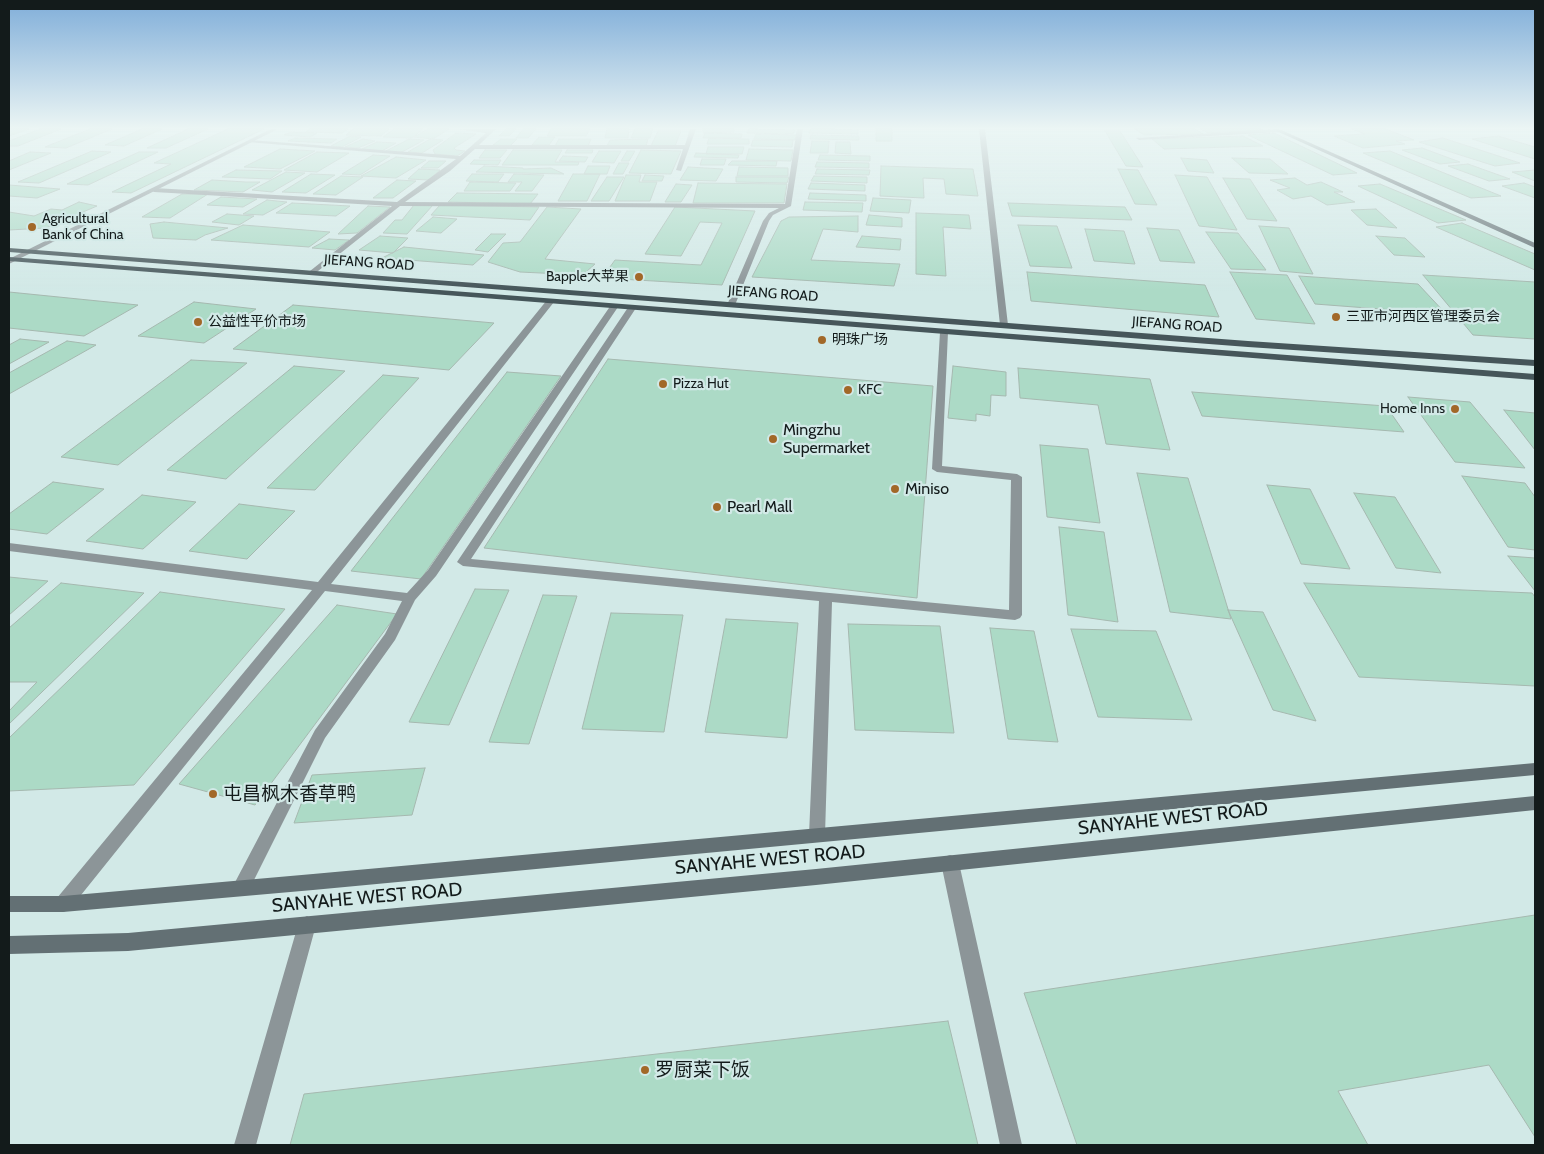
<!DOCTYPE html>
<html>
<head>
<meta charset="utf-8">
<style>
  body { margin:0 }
  #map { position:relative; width:1544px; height:1154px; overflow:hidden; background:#d2e9e7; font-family:Cabin,sans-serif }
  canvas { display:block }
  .frame { position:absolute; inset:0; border:10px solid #131b1b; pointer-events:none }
</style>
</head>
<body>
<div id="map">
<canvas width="1544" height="1154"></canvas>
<div class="frame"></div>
</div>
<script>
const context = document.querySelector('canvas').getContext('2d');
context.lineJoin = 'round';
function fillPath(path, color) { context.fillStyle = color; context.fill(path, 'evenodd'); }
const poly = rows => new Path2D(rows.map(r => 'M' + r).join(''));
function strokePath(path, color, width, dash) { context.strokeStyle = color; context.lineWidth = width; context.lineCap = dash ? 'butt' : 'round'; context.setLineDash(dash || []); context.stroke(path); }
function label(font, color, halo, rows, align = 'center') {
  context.font = font + ' Cabin,"Noto Sans SC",sans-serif'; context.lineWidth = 4.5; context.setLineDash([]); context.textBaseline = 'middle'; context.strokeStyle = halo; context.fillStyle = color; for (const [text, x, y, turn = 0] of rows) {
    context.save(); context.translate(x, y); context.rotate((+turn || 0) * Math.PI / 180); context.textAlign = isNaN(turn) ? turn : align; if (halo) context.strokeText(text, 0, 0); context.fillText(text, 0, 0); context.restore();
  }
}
const building = poly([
  [9,129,29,129,9,136,9,129],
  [40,129,61,129,18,146,9,146,9,141,40,129],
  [90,129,112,129,66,148,45,147,90,129],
  [142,129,162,129,124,146,105,145,142,129],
  [188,129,208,129,166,148,147,148,188,129],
  [228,129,264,129,131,193,112,192,171,164,154,163,228,129],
  [310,129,348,129,342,133,306,132,310,129],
  [353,129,389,129,381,136,346,135,353,129],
  [394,129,423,129,412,138,383,137,394,129],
  [428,129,449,129,433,139,414,137,428,129],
  [506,129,516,129,509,136,499,136,506,129],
  [523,129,536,129,528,138,516,138,523,129],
  [551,129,590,129,586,136,547,136,551,129],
  [607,129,629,129,628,138,605,138,607,129],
  [635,129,653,129,650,138,631,138,635,129],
  [703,129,734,129,734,132,703,133,703,129],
  [749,129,795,130,793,134,747,133,749,129],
  [811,129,829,129,858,130,858,134,809,133,811,129],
  [876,129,892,129,892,141,876,141,876,129],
  [1135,129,1195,129,1203,134,1144,135,1135,129],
  [1201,129,1260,129,1263,130,1208,133,1201,129],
  [1352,129,1386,129,1414,140,1396,141,1405,144,1363,148,1334,136,1365,134,1352,129],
  [658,131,681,131,675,146,651,146,658,131],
  [1105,131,1120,131,1143,167,1126,166,1105,131],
  [291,132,317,133,310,137,284,135,291,132],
  [456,133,476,134,454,148,456,150,465,151,457,156,435,154,433,150,456,133],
  [705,133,742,134,741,138,703,138,705,133],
  [1274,133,1357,173,1333,175,1248,135,1274,133],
  [756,134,796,135,795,140,754,139,756,134],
  [811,135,859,136,859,140,810,139,811,135],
  [350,136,361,137,342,147,331,146,350,136],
  [1243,136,1263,146,1164,149,1152,139,1243,136],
  [1498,136,1535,147,1535,159,1472,139,1498,136],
  [539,137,555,137,549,145,532,145,539,137],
  [295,138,337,139,331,143,288,141,295,138],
  [709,138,749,139,749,144,707,144,709,138],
  [1443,138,1520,163,1495,166,1419,142,1443,138],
  [363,139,375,141,358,148,345,147,363,139],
  [409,139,424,140,402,152,386,151,409,139],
  [430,139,443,140,422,153,408,152,430,139],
  [501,139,517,139,510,146,493,145,501,139],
  [559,139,591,139,588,146,555,146,559,139],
  [648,139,646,146,607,146,610,140,648,139],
  [753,140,793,140,792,147,751,146,753,140],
  [812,141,829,141,828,153,810,153,812,141],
  [377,142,396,143,382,151,362,149,377,142],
  [836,142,850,142,851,154,835,153,836,142],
  [708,147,744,147,742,154,706,154,708,147],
  [1422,148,1460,162,1440,164,1402,150,1422,148],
  [280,149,315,151,280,169,244,167,280,149],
  [749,149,793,150,791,161,746,160,749,149],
  [485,150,507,150,500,158,479,158,485,150],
  [513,150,562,150,555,162,579,162,578,165,502,165,513,150],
  [567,150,593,150,592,153,565,153,567,150],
  [641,150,681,151,671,174,629,173,641,150],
  [92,151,111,152,39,183,18,182,92,151],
  [599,151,621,151,614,163,592,162,599,151],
  [627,151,635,151,629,161,621,161,627,151],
  [1390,151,1501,196,1471,198,1363,153,1390,151],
  [30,152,51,153,9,170,9,161,30,152],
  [139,152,158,152,88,185,67,184,139,152],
  [317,152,349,153,317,172,284,170,317,152],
  [696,153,739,155,738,158,694,157,696,153],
  [373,155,390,156,360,175,342,174,373,155],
  [820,155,870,156,870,161,818,160,820,155],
  [563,156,588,157,585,162,559,161,563,156],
  [396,157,426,160,396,178,361,176,396,157],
  [1181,158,1207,160,1214,173,1188,171,1181,158],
  [1232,158,1270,159,1288,174,1249,173,1232,158],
  [702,159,726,159,724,165,700,165,702,159],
  [474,160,501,160,498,165,470,164,474,160],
  [429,161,446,161,438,168,421,168,429,161],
  [732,161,777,161,776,166,728,165,732,161],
  [817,162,869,163,869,168,815,167,817,162],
  [619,163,629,163,623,174,613,174,619,163],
  [1468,164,1510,179,1489,181,1448,166,1468,164],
  [484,166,523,168,523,169,551,168,564,174,476,172,484,166],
  [588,166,610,166,607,174,584,174,588,166],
  [881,166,973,169,978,196,946,194,944,179,923,178,924,198,880,196,881,166],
  [688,167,723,169,716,181,680,180,688,167],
  [739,167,788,168,788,176,737,176,739,167],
  [419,169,440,170,429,180,408,179,419,169],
  [817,169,870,170,869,175,815,174,817,169],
  [1118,169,1138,170,1157,205,1135,204,1118,169],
  [236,170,282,171,270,179,222,177,236,170],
  [1535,170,1535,181,1512,172,1535,170],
  [286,172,305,173,272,192,252,190,286,172],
  [311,174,335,175,306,193,282,192,311,174],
  [472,174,504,174,498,182,466,181,472,174],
  [514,174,544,175,532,191,515,191,522,182,508,182,514,174],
  [573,174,600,174,587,201,558,201,573,174],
  [626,175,641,175,639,182,657,182,650,201,615,201,626,175],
  [645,175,664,176,662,181,642,181,645,175],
  [1175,175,1207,177,1237,230,1199,226,1175,175],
  [341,176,363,177,336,195,313,194,341,176],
  [814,176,867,177,867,183,811,181,814,176],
  [607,177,624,177,609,201,591,201,607,177],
  [736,177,789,177,787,183,736,182,736,177],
  [1223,178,1250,179,1277,221,1247,219,1223,178],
  [1295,178,1307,185,1321,182,1343,192,1334,192,1355,202,1327,205,1311,196,1293,199,1277,190,1290,188,1270,180,1295,178],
  [212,180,246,182,260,182,243,192,194,190,212,180],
  [397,180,416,181,393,198,373,198,397,180],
  [470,182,516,183,510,191,464,191,470,182],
  [698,183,787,184,784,203,693,203,698,183],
  [811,183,865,185,865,191,808,189,811,183],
  [1524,183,1535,187,1535,198,1502,186,1524,183],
  [676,184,692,185,681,202,665,202,676,184],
  [1380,184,1466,220,1438,223,1358,186,1380,184],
  [9,185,60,189,37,198,9,196,9,185],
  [457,193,538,194,530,204,448,202,457,193],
  [810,193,866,195,866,201,808,199,810,193],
  [182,194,208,194,170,218,142,217,182,194],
  [221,197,257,199,243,207,207,205,221,197],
  [873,198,911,200,909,213,870,211,873,198],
  [267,200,287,202,263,215,243,214,267,200],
  [79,202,97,206,46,228,9,230,9,212,34,216,51,209,62,210,79,202],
  [805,202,863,203,862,212,803,210,805,202],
  [292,203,350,206,336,216,276,213,292,203],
  [1008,203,1125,207,1132,220,1012,216,1008,203],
  [414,205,433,205,407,234,383,233,395,220,402,220,414,205],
  [440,205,539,207,530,220,431,215,440,205],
  [368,206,390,207,357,233,338,234,368,206],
  [547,207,581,209,545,259,595,264,586,272,582,275,520,272,488,262,503,243,520,242,547,207],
  [675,207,755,211,722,285,602,278,615,260,701,265,722,223,700,222,681,256,645,254,675,207],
  [1376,209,1397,228,1367,225,1351,210,1376,209],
  [916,213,969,215,971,229,943,227,946,276,916,274,916,213],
  [227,214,254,216,239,225,212,222,227,214],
  [869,215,902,218,902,227,866,225,869,215],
  [858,216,858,232,823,229,811,260,900,264,894,286,752,277,781,221,789,217,858,216],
  [433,217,457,219,441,233,416,231,433,217],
  [164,222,228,228,205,235,196,240,153,238,150,224,164,222],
  [1462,223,1535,254,1535,270,1436,227,1462,223],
  [243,225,330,232,309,247,211,240,243,225],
  [1018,225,1057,226,1072,268,1030,266,1018,225],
  [1259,226,1289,228,1313,274,1280,271,1259,226],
  [1147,228,1179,230,1195,263,1160,261,1147,228],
  [1085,229,1124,231,1135,264,1094,261,1085,229],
  [1206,232,1238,233,1266,270,1231,269,1206,232],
  [491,234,506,234,488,252,475,250,491,234],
  [380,236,408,238,393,253,359,250,380,236],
  [862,236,901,239,900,250,856,247,862,236],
  [1376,236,1405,238,1425,257,1394,255,1376,236],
  [329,239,349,240,335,250,312,248,329,239],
  [404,247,484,255,473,265,382,258,404,247],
  [1027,272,1205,285,1219,317,1031,301,1027,272],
  [1230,272,1287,275,1315,324,1256,319,1230,272],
  [1423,275,1535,282,1535,339,1473,335,1423,275],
  [1299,276,1418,284,1446,314,1315,304,1299,276],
  [9,292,138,305,84,336,9,328,9,292],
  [194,302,256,309,204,343,138,336,194,302],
  [293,305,494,323,449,370,233,349,293,305],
  [20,339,49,342,9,364,9,345,20,339],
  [67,341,96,345,9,394,9,373,67,341],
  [608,359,933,386,917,598,484,548,608,359],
  [191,360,247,363,118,465,61,457,191,360],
  [294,366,345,371,226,479,167,470,294,366],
  [953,366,1006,372,1006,396,991,395,990,416,976,414,976,421,948,418,953,366],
  [1018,368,1150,379,1170,450,1106,444,1098,405,1020,398,1018,368],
  [507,372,561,376,421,579,351,571,507,372],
  [383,375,419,378,315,490,267,488,383,375],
  [1192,392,1386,406,1404,432,1202,416,1192,392],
  [1408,397,1470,402,1525,468,1455,462,1408,397],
  [1504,410,1535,413,1535,450,1504,410],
  [1040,445,1088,449,1100,523,1047,517,1040,445],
  [1137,473,1188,478,1231,619,1170,612,1137,473],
  [1462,476,1525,483,1535,497,1535,550,1508,547,1462,476],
  [53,482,104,489,47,534,9,529,9,514,53,482],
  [1267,485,1310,489,1350,569,1301,564,1267,485],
  [1354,493,1395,497,1441,573,1396,568,1354,493],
  [142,495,196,502,143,549,86,541,142,495],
  [239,504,295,511,247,559,189,551,239,504],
  [1059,527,1104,532,1118,622,1068,615,1059,527],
  [1508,556,1535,558,1535,591,1508,556],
  [9,577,48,581,9,615,9,577],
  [61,583,144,593,9,724,9,628,61,583],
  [1304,583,1532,593,1535,597,1535,686,1359,677,1304,583],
  [475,589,509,590,449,725,409,722,475,589],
  [160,592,285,609,134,785,9,791,9,738,160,592],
  [543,595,577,596,529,744,489,742,543,595],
  [337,605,397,614,255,805,179,784,337,605],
  [1228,610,1263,612,1316,721,1273,710,1228,610],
  [611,613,683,615,664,732,582,729,611,613],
  [726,619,798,623,787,738,705,732,726,619],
  [848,624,940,626,954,733,855,730,848,624],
  [990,628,1034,631,1058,742,1008,739,990,628],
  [1071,629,1156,631,1192,720,1098,717,1071,629],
  [9,682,37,682,9,711,9,682],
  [425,768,412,815,294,823,312,775,425,768],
  [1535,915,1535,1137,1489,1065,1338,1091,1368,1145,1077,1145,1024,993,1535,915],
  [948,1021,978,1145,290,1145,304,1094,948,1021]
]);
const minor = poly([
  [458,129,496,129,479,145,685,145,690,129,696,129,681,171,676,170,683,149,475,149,450,171,405,202,785,204,797,129,803,129,791,206,773,215,769,221,735,305,731,307,727,305,763,221,769,213,779,208,400,206,313,275,309,273,310,271,392,206,154,192,151,190,154,188,397,202,456,159,247,142,250,140,460,156,486,133,458,129],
  [979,129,985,129,1008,325,1004,328,1000,325,979,129],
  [1278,129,1280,132,1139,140,1136,138,1278,129],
  [547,300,554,302,331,584,407,593,428,570,611,305,618,307,436,576,415,600,395,640,325,738,247,894,241,896,235,894,232,888,315,730,385,634,402,601,325,591,69,910,63,912,57,910,54,904,57,898,312,590,9,551,9,543,318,582,547,300],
  [629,306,636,308,471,559,1009,610,1011,480,937,472,932,469,940,332,944,329,948,332,942,466,1017,474,1022,477,1022,615,1020,618,1015,620,832,602,825,835,823,840,817,842,811,840,809,835,819,601,463,566,457,562,629,306],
  [950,855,956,857,959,863,1022,1145,1000,1145,941,863,944,857,950,855],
  [307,916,313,919,316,925,256,1145,234,1145,298,925,301,919,307,916]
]);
const tertiary = poly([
  [271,129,278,129,9,264,9,259,271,129]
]);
const secondary = poly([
  [1272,129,1279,129,1535,243,1535,248,1272,129],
  [1535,763,1535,775,313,890,63,912,9,912,9,896,63,896,313,874,1535,763],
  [1535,796,1535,810,816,885,128,951,9,954,9,936,128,933,816,869,1535,796]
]);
const primary = poly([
  [9,248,1248,341,1535,360,1535,366,1248,347,9,252,9,248],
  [9,257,1535,374,1535,380,9,261,9,257]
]);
const markers = [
  [32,227,5,"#a26828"],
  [639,277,5,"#a26828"],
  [1336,317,5,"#a26828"],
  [198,322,5,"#a26828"],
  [822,340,5,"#a26828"],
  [663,384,5,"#a26828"],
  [848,390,5,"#a26828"],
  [1455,409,5,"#a26828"],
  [773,439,5,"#a26828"],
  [895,489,5,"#a26828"],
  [717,507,5,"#a26828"],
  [213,794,5,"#a26828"],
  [645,1070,5,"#a26828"]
];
const farPoinames = [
  ["Agricultural",42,219],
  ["Bank of China",42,235],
  ["Bapple大苹果",629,277,"right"],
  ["三亚市河西区管理委员会",1346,317],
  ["公益性平价市场",208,322],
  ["明珠广场",832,340],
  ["Pizza Hut",673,384],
  ["KFC",858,390],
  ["Home Inns",1445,409,"right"]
];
const farStreetnames = [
  ["JIEFANG ROAD",369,263,4],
  ["JIEFANG ROAD",773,294,4],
  ["JIEFANG ROAD",1177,325,4]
];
const poiNames = [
  ["Mingzhu",783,430],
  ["Supermarket",783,448],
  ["Miniso",905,489],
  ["Pearl Mall",727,507]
];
const nearPoinames = [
  ["屯昌枫木香草鸭",223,794],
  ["罗厨菜下饭",655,1070]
];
const nearStreetnames = [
  ["SANYAHE WEST ROAD",1173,819,-6],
  ["SANYAHE WEST ROAD",770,860,-5],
  ["SANYAHE WEST ROAD",367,898,-5]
];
fillPath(building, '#acdac6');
strokePath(building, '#a5b8af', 1);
fillPath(minor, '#8c9598');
fillPath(tertiary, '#8c9598');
fillPath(secondary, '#637074');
fillPath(primary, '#46565a');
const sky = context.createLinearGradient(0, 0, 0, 291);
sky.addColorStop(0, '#80aed9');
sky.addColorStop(0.44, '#ebf5f4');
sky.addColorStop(1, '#ebf5f400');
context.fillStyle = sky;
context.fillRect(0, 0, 1544, 291);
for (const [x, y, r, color] of markers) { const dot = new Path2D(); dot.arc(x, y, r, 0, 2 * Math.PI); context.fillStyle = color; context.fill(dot); strokePath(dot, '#d2e9e7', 2); }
label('14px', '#131b1b', '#d2e9e7', farPoinames, 'left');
label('14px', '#131b1b', '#d2e9e7', farStreetnames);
label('16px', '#131b1b', '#d2e9e7', poiNames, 'left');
label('19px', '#131b1b', '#d2e9e7', nearPoinames, 'left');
label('19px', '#131b1b', '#d2e9e7', nearStreetnames);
</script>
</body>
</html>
